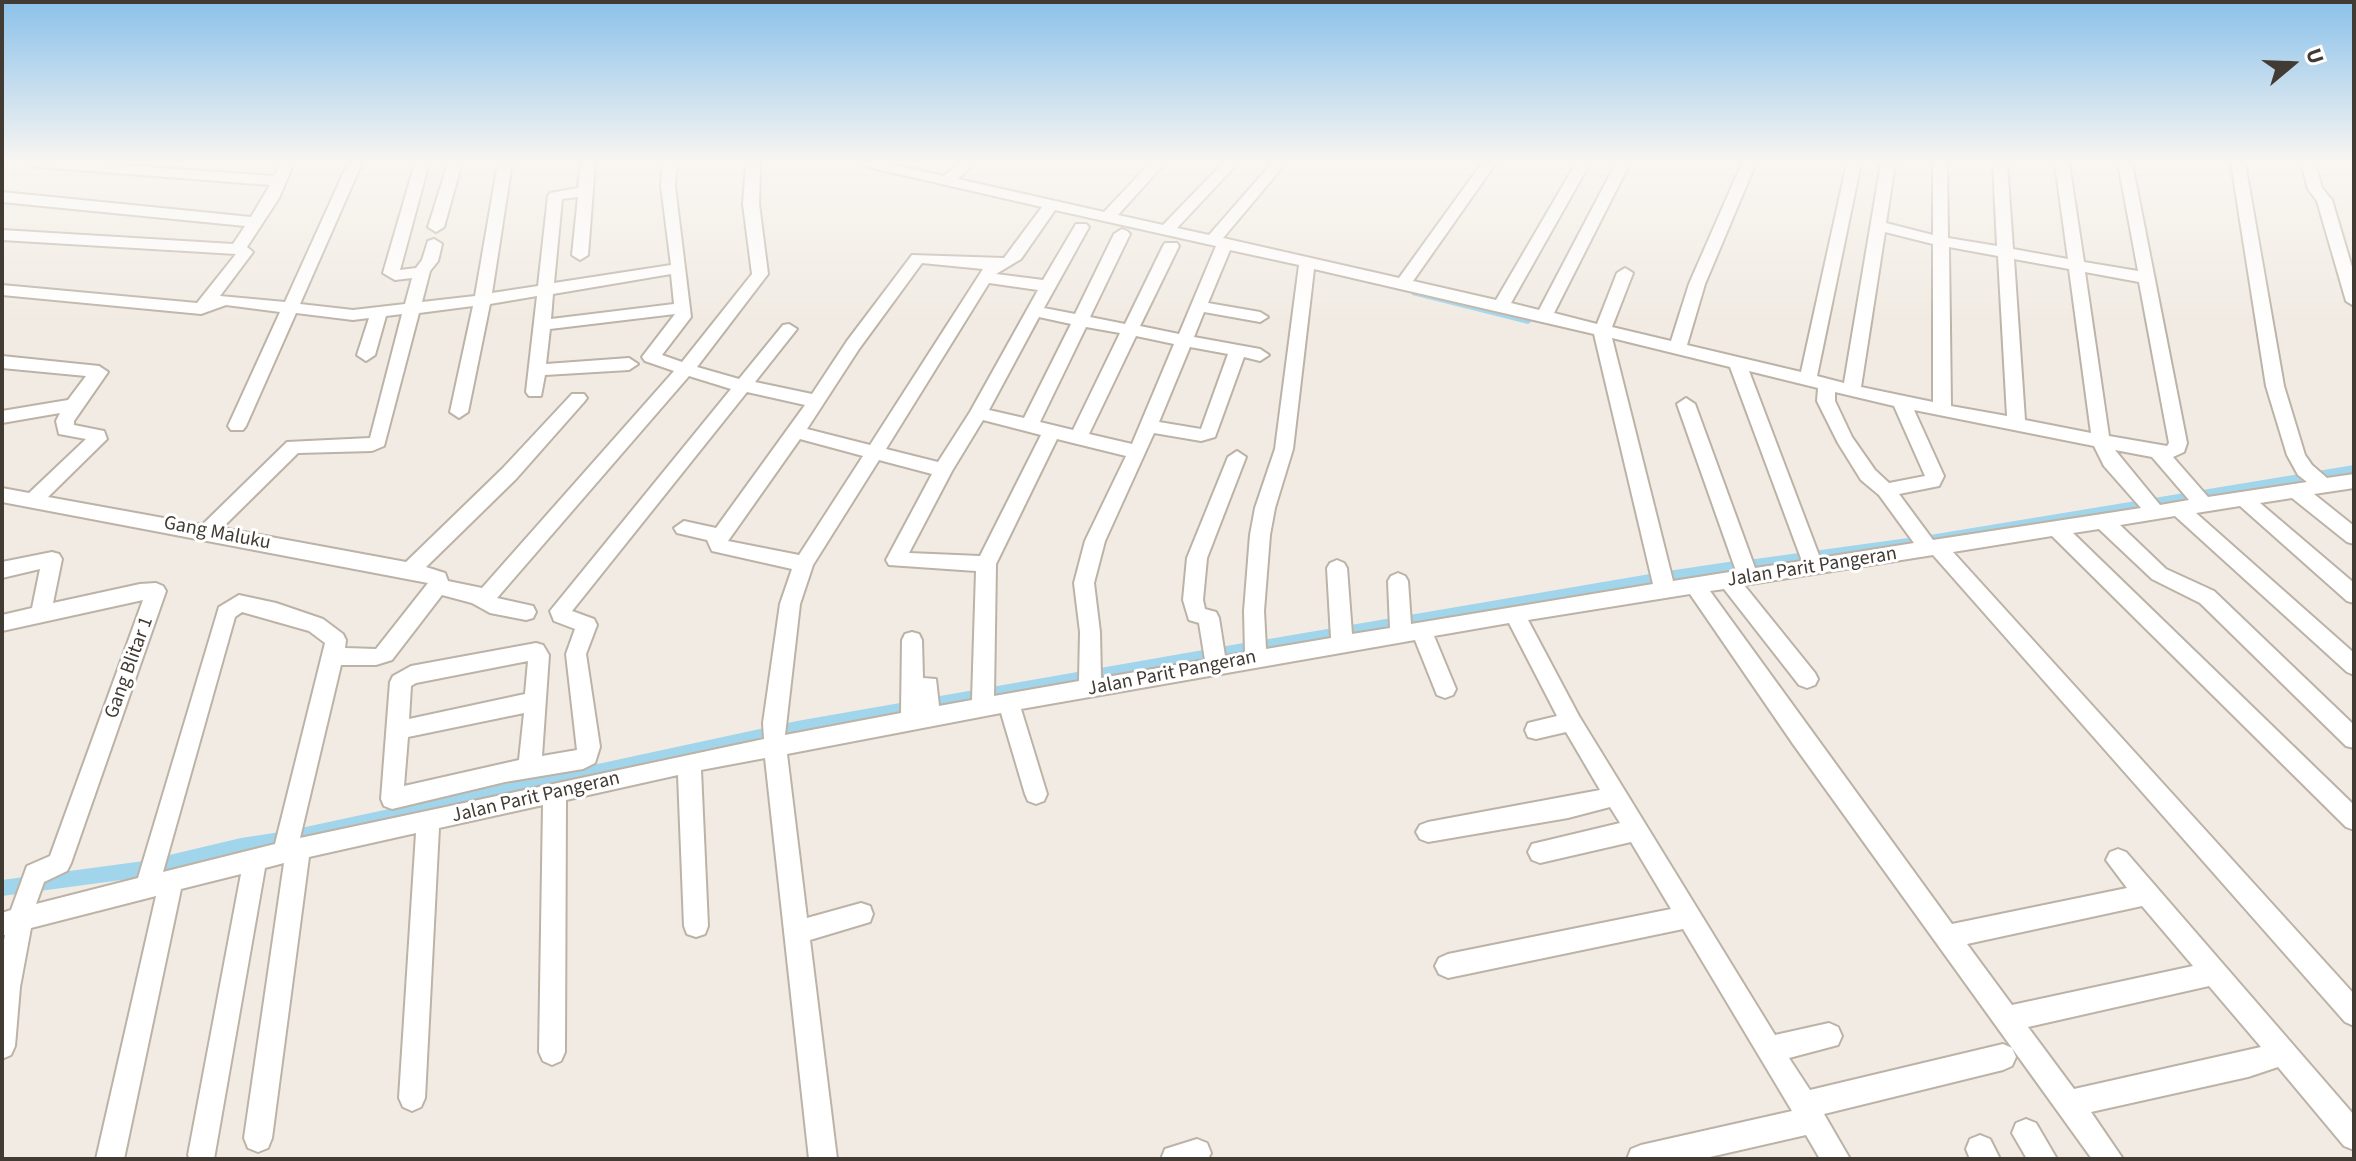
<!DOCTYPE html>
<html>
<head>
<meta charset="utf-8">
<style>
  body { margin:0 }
  #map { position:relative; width:2356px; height:1161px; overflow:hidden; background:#f1ebe3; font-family:"Source Sans 3",sans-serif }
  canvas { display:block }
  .frame { position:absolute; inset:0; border:4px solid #423b34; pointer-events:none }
  .north { position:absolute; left:2252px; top:24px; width:80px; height:80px; -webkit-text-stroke:6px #fff; paint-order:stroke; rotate:71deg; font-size:22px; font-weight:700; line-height:32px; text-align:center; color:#423b34 }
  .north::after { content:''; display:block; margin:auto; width:28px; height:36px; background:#423b34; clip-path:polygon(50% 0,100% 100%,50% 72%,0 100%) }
</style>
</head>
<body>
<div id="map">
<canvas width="2356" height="1161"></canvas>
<div class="frame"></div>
<div class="north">U</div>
</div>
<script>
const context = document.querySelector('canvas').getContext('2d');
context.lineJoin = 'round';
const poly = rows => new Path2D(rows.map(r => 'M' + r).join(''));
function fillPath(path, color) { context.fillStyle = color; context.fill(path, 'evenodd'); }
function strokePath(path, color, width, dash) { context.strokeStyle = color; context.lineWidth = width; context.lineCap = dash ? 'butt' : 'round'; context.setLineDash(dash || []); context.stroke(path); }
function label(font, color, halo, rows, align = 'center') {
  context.font = font + ' "Source Sans 3",sans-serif'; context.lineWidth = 6; context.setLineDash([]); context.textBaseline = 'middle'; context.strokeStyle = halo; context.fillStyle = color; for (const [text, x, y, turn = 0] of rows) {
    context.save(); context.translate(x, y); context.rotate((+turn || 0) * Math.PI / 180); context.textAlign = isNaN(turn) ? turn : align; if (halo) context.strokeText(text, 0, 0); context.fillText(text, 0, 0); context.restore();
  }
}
const canal = poly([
  [1416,288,1532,317,1534,320,1528,324,1412,295,1412,289,1416,288],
  [2354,465,2354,475,1930,545,1748,570,1742,566,1735,571,1668,581,1663,580,1661,576,1663,572,1668,571,1735,561,1741,565,1748,560,1930,535,2354,465],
  [1650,574,1655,575,1657,579,1655,583,1650,584,1263,652,1258,650,1256,646,1258,642,1263,640,1650,574],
  [1249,642,1254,644,1256,648,1254,652,1249,654,797,733,287,845,241,852,144,877,2,896,2,880,144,861,241,838,287,831,797,721,1249,642]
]);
const minor = poly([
  [31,163,91,163,274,176,280,163,294,163,279,198,247,247,253,252,220,296,285,302,348,163,362,163,300,304,353,310,405,304,412,278,395,280,383,273,415,163,429,163,400,270,416,268,422,260,428,241,434,239,442,244,438,261,430,271,422,302,475,296,498,163,512,163,492,293,538,286,548,196,550,193,578,188,581,163,595,163,588,255,580,260,572,255,578,197,562,199,554,283,671,265,661,186,663,163,677,163,675,186,691,317,662,355,682,362,752,274,743,204,746,163,760,163,759,204,768,274,697,367,739,379,783,325,789,324,797,329,755,382,812,394,847,341,912,255,1004,258,1042,207,868,167,861,163,885,163,944,176,959,163,974,163,958,179,1104,212,1150,163,1165,163,1118,215,1163,225,1223,163,1238,163,1177,228,1209,235,1272,163,1286,163,1223,238,1399,278,1482,163,1496,163,1413,281,1496,300,1576,163,1590,163,1511,303,1539,310,1616,163,1630,163,1554,313,1597,324,1617,273,1625,268,1633,273,1612,327,1671,341,1689,284,1742,163,1756,163,1705,284,1687,345,1801,372,1847,163,1861,163,1817,376,1844,383,1881,163,1895,163,1886,223,1933,235,1933,163,1947,163,1948,238,1997,246,1993,163,2007,163,2013,249,2068,259,2055,163,2069,163,2084,262,2138,271,2118,163,2132,163,2187,443,2184,452,2173,457,2208,497,2307,482,2298,475,2287,455,2266,386,2231,163,2245,163,2284,386,2305,455,2312,465,2327,478,2354,474,2354,488,2314,494,2354,526,2354,544,2347,542,2292,498,2260,503,2354,583,2354,603,2347,601,2240,506,2196,513,2354,653,2354,675,2347,672,2175,516,2120,525,2166,569,2214,591,2354,725,2354,748,2346,746,2200,603,2152,579,2099,529,2073,533,2354,805,2354,830,2346,827,2052,536,1953,552,2354,994,2354,1026,2345,1022,1933,555,1744,585,1815,673,1818,679,1815,685,1807,688,1799,685,1724,589,1710,591,1952,924,2127,888,2106,860,2110,852,2118,849,2126,852,2354,1115,2354,1150,2344,1146,2278,1067,2248,1077,2091,1112,2123,1159,2092,1159,2012,1048,2016,1057,2012,1066,2003,1070,1824,1114,1850,1159,1820,1159,1806,1135,1701,1159,1627,1159,1631,1149,1641,1145,1792,1111,1683,929,1448,978,1439,974,1435,966,1439,958,1448,954,1671,909,1631,842,1540,863,1532,860,1528,852,1532,844,1620,823,1610,807,1568,818,1428,842,1420,839,1416,832,1420,825,1428,822,1600,790,1566,732,1536,739,1528,737,1525,730,1528,723,1557,716,1509,623,1434,636,1456,689,1453,695,1445,698,1437,695,1415,640,1021,709,1047,794,1044,801,1036,804,1028,801,1025,794,1001,713,787,754,807,918,861,903,870,906,873,914,870,922,810,940,837,1159,809,1159,765,758,701,770,708,926,705,934,696,937,687,934,684,926,678,775,566,800,565,1052,561,1061,552,1065,543,1061,539,1052,543,805,439,828,425,1098,421,1107,412,1111,403,1107,399,1098,416,833,309,857,272,1138,268,1148,258,1152,248,1148,244,1138,284,863,265,868,214,1159,190,1159,188,1155,241,874,181,889,124,1159,96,1159,156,896,31,928,20,987,15,1046,11,1055,2,1059,2,951,5,935,2,935,2,913,11,910,27,866,50,856,143,600,2,631,2,615,32,608,40,569,2,578,2,562,52,552,59,554,62,559,53,603,140,584,156,583,163,586,166,591,71,863,67,871,44,882,36,904,138,878,219,607,239,595,276,603,323,619,343,634,346,640,345,648,376,649,428,583,2,502,2,488,29,493,86,439,59,434,56,421,60,413,2,423,2,411,68,400,86,376,2,368,2,356,99,366,108,372,74,421,74,425,104,431,107,439,48,497,202,525,287,442,370,438,402,314,386,316,375,355,366,361,357,355,369,318,353,320,296,313,246,426,243,430,231,430,228,426,280,312,226,305,201,314,2,295,2,285,197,303,236,254,2,240,2,230,233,244,245,226,2,202,2,192,251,217,270,185,38,167,31,163],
  [1055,210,1216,246,1179,334,1140,326,1179,246,1177,243,1165,243,1163,246,1125,324,1090,317,1130,234,1127,231,1122,229,1114,234,1075,314,1044,308,1089,227,1086,224,1076,224,1043,280,996,274,1021,259,1055,210],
  [1885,232,1933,244,1933,402,1861,387,1885,232],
  [1949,247,1998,256,2007,416,1951,406,1949,247],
  [1230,250,1299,265,1275,449,1255,508,1250,535,1244,611,1245,653,1225,656,1219,618,1216,612,1205,609,1203,600,1207,558,1246,457,1237,451,1228,457,1187,558,1183,600,1189,620,1199,623,1205,660,1101,678,1100,632,1094,583,1105,541,1154,433,1201,441,1215,437,1244,357,1260,361,1269,355,1260,349,1194,337,1204,312,1260,322,1268,317,1260,312,1208,303,1230,250],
  [2014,259,2069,269,2091,433,2025,420,2014,259],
  [922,263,983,269,870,445,807,429,859,349,922,263],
  [1314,269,1594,334,1653,584,1411,624,1408,581,1405,576,1398,573,1391,576,1388,581,1390,628,1352,634,1347,568,1344,563,1337,560,1330,563,1327,568,1331,638,1266,649,1264,611,1270,535,1275,508,1293,449,1314,269],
  [2085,272,2139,282,2169,443,2167,446,2109,436,2085,272],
  [671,274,674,304,551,319,553,294,671,274],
  [989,283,1038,290,970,412,938,462,886,449,989,283],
  [537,296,526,392,529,396,541,396,545,375,629,370,638,364,629,358,546,364,550,329,675,314,642,357,645,361,674,371,482,588,448,581,445,573,426,567,516,479,584,402,587,398,584,394,572,394,502,469,406,562,222,528,298,453,372,451,384,446,419,313,473,306,450,412,459,418,468,412,490,304,537,296],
  [1039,317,1071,324,1024,418,989,410,1039,317],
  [1086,327,1120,333,1073,430,1040,422,1086,327],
  [1136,336,1174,344,1132,444,1089,434,1136,336],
  [1612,338,1730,367,1802,561,1755,568,1695,404,1686,398,1677,404,1736,571,1673,581,1612,338],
  [1190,347,1228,354,1201,429,1159,422,1190,347],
  [1749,371,1818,388,1817,401,1838,443,1861,480,1879,495,1914,543,1820,558,1749,371],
  [689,376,731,389,550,611,554,621,575,629,566,654,577,750,542,756,549,655,543,645,536,643,411,666,393,676,390,682,381,799,384,806,392,809,505,782,583,769,595,763,600,747,586,654,597,625,594,619,572,611,747,392,805,405,716,528,684,521,674,528,677,533,707,540,712,551,792,569,780,604,763,723,764,739,300,838,341,665,376,665,392,660,442,595,472,603,490,613,526,620,533,618,536,612,533,606,497,598,689,376],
  [1835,392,1894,406,1925,476,1889,483,1875,470,1852,437,1835,401,1835,392],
  [1914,410,2094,446,2104,466,2141,508,1933,540,1899,494,1939,486,1944,476,1914,410],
  [983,420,1041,435,980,556,909,553,952,471,983,420],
  [800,439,863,456,799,555,728,541,800,439],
  [1057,439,1126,456,1085,541,1074,583,1080,632,1079,681,994,696,996,564,1057,439],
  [2115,450,2152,457,2189,500,2160,505,2115,450],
  [879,460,932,474,886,560,889,565,976,571,972,700,939,706,936,679,923,678,922,640,919,634,912,632,905,634,902,640,901,713,785,735,800,604,813,565,879,460],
  [1690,594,1793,744,2012,1048,2003,1044,1810,1090,1789,1058,1838,1045,1842,1036,1838,1027,1829,1023,1775,1035,1579,716,1528,620,1690,594],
  [242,612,309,631,325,643,275,844,163,872,235,617,242,612],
  [528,661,525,694,409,719,411,686,416,683,528,661],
  [524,713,519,760,404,786,408,737,524,713],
  [2142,906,2193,966,2012,1005,1967,944,2142,906],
  [2209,986,2261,1047,2074,1089,2028,1027,2209,986],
  [448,163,462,163,444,227,436,232,428,227,448,163],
  [2301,163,2315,163,2322,188,2332,200,2354,274,2354,306,2346,301,2317,201,2308,189,2301,163],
  [2026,1119,2036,1123,2057,1159,2027,1159,2012,1133,2016,1123,2026,1119],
  [1980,1135,1990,1139,2000,1159,1970,1159,1966,1149,1970,1139,1980,1135],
  [1197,1139,1207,1143,1211,1153,1208,1159,1161,1159,1165,1149,1197,1139]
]);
const streetNames = [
  ["Gang Maluku",217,534,11],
  ["Jalan Parit Pangeran",1812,568,-9],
  ["Gang Blitar 1",130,668,-70],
  ["Jalan Parit Pangeran",1172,674,-11],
  ["Jalan Parit Pangeran",536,798,-13]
];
fillPath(canal, '#a0d5ec');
strokePath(minor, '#bcb2a6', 4);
fillPath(minor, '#fff');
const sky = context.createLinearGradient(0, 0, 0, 325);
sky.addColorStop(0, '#8bc1ea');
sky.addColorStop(0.5, '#f9f6f2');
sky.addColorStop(1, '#f9f6f200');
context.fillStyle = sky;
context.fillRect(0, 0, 2356, 325);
label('20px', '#423b34', '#fff', streetNames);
</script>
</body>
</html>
